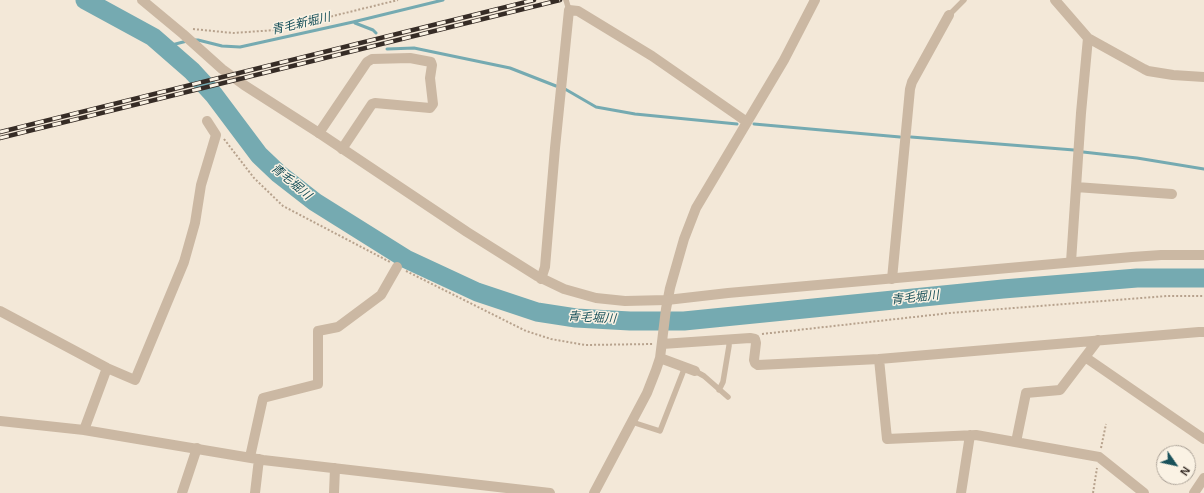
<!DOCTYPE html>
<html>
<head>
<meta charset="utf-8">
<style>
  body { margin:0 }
  #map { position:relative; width:1204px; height:493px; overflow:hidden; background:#f3e8d8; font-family:Arial,sans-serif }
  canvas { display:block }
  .north { position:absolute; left:1156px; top:445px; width:40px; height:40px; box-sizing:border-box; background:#faf2e4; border:1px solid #aca398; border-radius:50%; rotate:124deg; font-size:11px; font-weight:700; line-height:16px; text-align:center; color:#362c26 }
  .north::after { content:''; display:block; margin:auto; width:14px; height:18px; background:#19515a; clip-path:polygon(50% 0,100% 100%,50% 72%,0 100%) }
</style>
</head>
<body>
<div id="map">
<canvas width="1204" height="493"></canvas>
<div class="north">N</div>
</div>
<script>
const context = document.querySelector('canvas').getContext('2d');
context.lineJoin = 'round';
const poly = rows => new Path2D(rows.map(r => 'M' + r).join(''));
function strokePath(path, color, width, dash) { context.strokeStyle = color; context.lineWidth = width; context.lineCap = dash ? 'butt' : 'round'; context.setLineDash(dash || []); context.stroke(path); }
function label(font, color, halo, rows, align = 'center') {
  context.font = font + ' Arial,"Noto Sans JP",sans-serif'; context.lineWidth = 3; context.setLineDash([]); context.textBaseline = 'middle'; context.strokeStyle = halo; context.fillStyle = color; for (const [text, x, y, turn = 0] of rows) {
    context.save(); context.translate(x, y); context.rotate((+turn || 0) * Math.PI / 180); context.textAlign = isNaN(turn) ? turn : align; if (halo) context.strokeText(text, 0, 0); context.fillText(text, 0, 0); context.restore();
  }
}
const stream = poly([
  [355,23,373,30,376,33],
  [195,40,198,40,222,46,240,47,353,22,443,0],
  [164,47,187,41],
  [387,49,414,48,510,68,556,86],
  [565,89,596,107,635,114,737,124],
  [754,124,900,137],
  [911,137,1074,150],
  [1083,152,1137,158,1204,169]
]);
const river = poly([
  [85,0,153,37,192,71,214,95,259,155,279,174,315,202,406,259,477,292,537,312,576,318,630,321,684,321,1003,289,1137,278,1204,278]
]);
const path = poly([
  [193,29,233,33,276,30,398,0],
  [224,139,254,178,283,206,390,262],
  [406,271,526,331,551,339,585,345,653,344],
  [762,334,950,313,1167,296,1204,296],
  [1101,448,1106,424],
  [1093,493,1097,468]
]);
const service = poly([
  [566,0,569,10],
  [949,15,964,0],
  [695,371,704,376,728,397],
  [719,390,723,382,729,346,729,339],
  [632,422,660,431,685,367]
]);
const minor = poly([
  [1055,0,1088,38,1144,69,1148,71,1173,75,1204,77],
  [319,133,367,62,372,59,410,58,431,62,432,65,430,78,433,104,430,108,375,103,372,104,342,149],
  [1076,187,1172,194],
  [1071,262,1081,113,1088,38],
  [541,279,545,267,555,148,569,10,578,11,652,56,747,122],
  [892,279,910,89,912,82,949,15],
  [0,311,107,368,135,380,184,262,195,223,201,185,216,135,207,121],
  [662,344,750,338,755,339,756,343,754,360,755,363,758,365,879,359,1199,332,1204,332],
  [1085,357,1204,439],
  [660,358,695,371],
  [879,359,887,439,976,435,1099,457,1144,493],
  [0,421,84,430,263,460,550,493],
  [84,430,107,368],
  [1016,442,1026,393,1060,390,1098,340],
  [250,457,263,398,318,384,318,331,338,327,381,295,397,267],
  [255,493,259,459],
  [334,493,335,468],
  [594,493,647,393,656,370,660,358,666,309,670,288,684,239,696,208,784,60,815,0],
  [961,493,970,435],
  [1194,493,1204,478]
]);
const tertiary = poly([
  [142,0,183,34,222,69,244,85,319,133,467,232,537,276,564,289,596,298,625,301,667,300,728,293,1132,257,1161,255,1204,255],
  [182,493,197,448]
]);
const rail = poly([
  [0,132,534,0],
  [0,138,560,0]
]);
const waterNames = [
  ["青毛新堀川",301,24,-13],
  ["青毛堀川",291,182,40],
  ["青毛堀川",915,298,-6],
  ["青毛堀川",592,318,3]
];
strokePath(stream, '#75aab1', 3);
strokePath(river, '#75aab1', 19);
strokePath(path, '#b7a28d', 2, [2, 2]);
strokePath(service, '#cbb8a3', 5.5);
strokePath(minor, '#cbb8a3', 10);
strokePath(tertiary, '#cbb8a3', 10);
strokePath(rail, '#362c26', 4.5);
strokePath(rail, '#faf2e4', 3, [9]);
label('italic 12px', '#19515a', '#faf2e4', waterNames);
</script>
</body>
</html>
